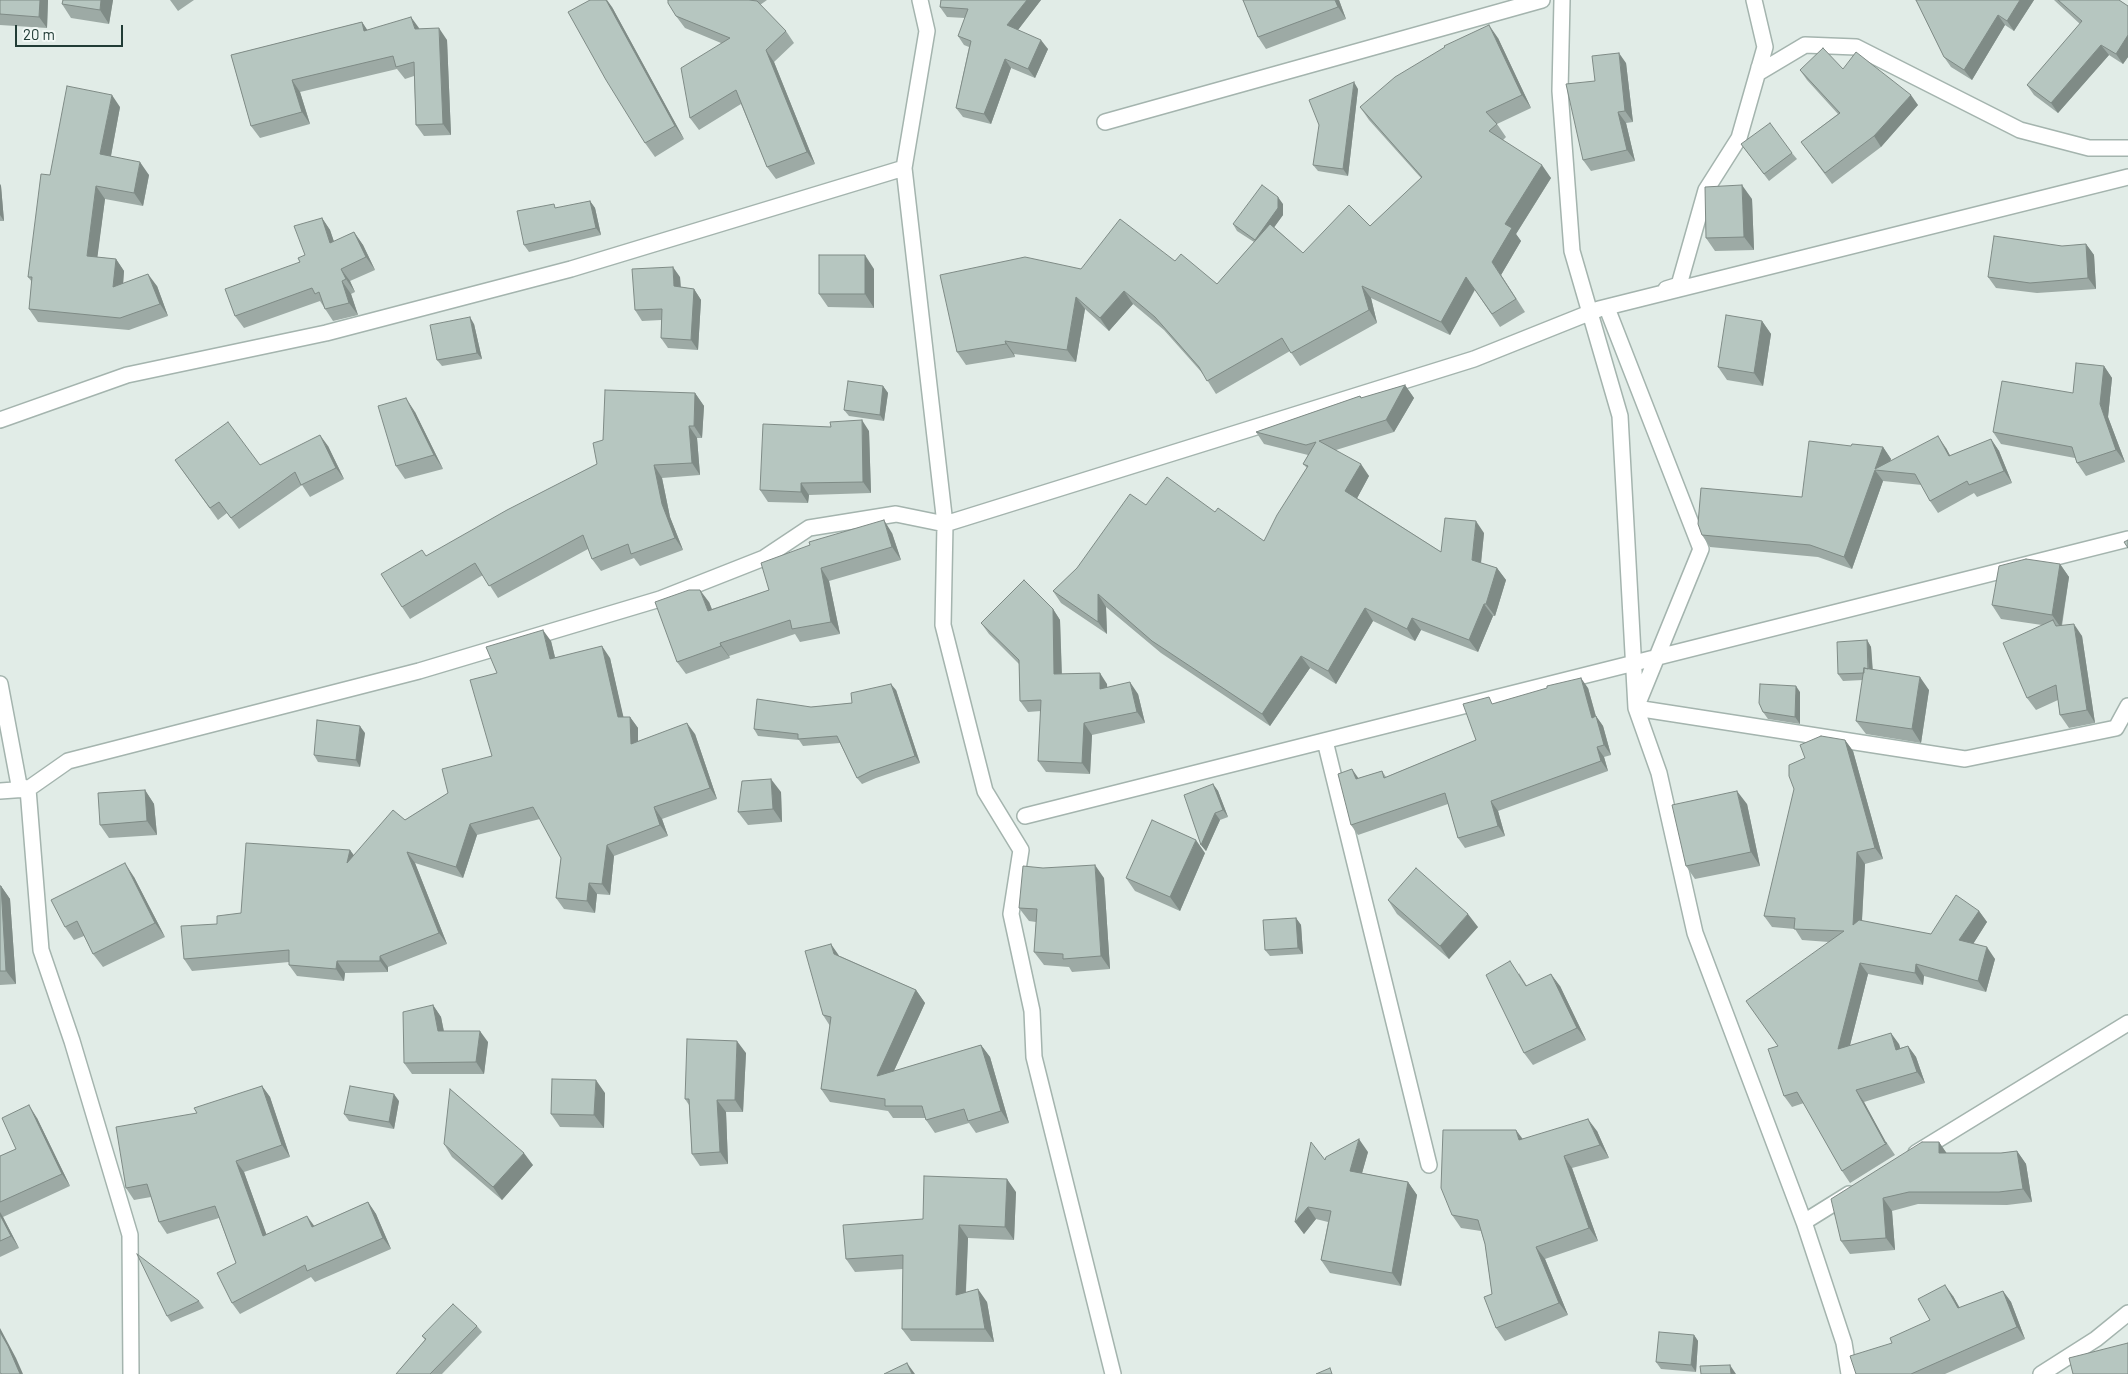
<!DOCTYPE html>
<html>
<head>
<meta charset="utf-8">
<style>
  body { margin:0 }
  #map { position:relative; width:2128px; height:1374px; overflow:hidden; background:#e1ece7; font-family:Barlow,sans-serif }
  canvas { display:block }
  .scale { position:absolute; left:15px; top:25px; width:108px; height:22px; box-sizing:border-box; border:2px solid #213c36; border-top:0; padding-left:6px; font-size:15px; line-height:18px; white-space:nowrap; color:#213c36; -webkit-text-stroke:4px #f1f8f5; paint-order:stroke }
</style>
</head>
<body>
<div id="map">
<canvas width="2128" height="1374"></canvas>
<div class="scale">20 m</div>
</div>
<script>
const context = document.querySelector('canvas').getContext('2d');
context.lineJoin = 'round';
const poly = rows => new Path2D(rows.map(r => 'M' + r).join(''));
function strokePath(path, color, width, dash) { context.strokeStyle = color; context.lineWidth = width; context.lineCap = dash ? 'butt' : 'round'; context.setLineDash(dash || []); context.stroke(path); }
function fillPath(path, color) { context.fillStyle = color; context.fill(path, 'evenodd'); }
const street = poly([
  [1562,0,1560,91,1572,251,1620,416,1636,708,1965,759,2116,728,2128,706],
  [1759,67,1758,73,1805,45,1856,47,2020,130,2089,148,2128,148],
  [1105,122,1542,0],
  [1666,289,1679,285,1706,190,1739,138,1765,47,1754,0],
  [1615,305,1607,308,1701,549,1636,708,1659,773,1695,933,1804,1222,1844,1343,1849,1374],
  [0,420,127,375,326,333,571,269,904,168,927,31,920,0],
  [0,684,19,785,28,789,41,950,72,1041,130,1235,131,1374],
  [1325,741,1429,1165],
  [0,791,28,789,68,761,419,671,660,599,764,558,809,528,896,514,945,524,904,168],
  [1025,816,2128,539],
  [1916,1153,2128,1023],
  [1804,1222,1849,1194],
  [1113,1374,1034,1057,1032,1011,1011,914,1021,850,985,791,943,625,945,524,1474,359,1599,309,2128,177],
  [2041,1374,2096,1339,2128,1313]
]);
const wall = poly([
  [0,0,48,0,47,28,0,25],
  [63,0,113,0,109,24,71,18,62,4],
  [170,0,194,0,178,11],
  [668,0,767,0,760,5,786,31,794,43,774,62,815,164,776,179,767,167,741,104,699,130,690,118,721,43,685,28,676,16],
  [941,0,1041,0,1018,30,1048,49,1035,78,1011,68,991,124,963,117,956,108,969,47,964,45,958,36,965,18,947,17,940,7],
  [1243,0,1339,0,1346,19,1266,49,1258,37],
  [1916,0,2034,0,2014,31,2005,25,1972,80,1951,67,1944,57],
  [2054,0,2119,0,2128,6,2128,57,2123,64,2109,55,2058,113,2034,95,2027,85,2080,24],
  [612,7,684,139,655,157,645,143],
  [362,22,367,30,419,29,447,40,451,135,424,136,416,125,414,76,405,79,397,69,300,92,310,124,260,138,251,126,231,55],
  [1498,38,1531,108,1497,124,1506,137,1503,140,1551,178,1516,234,1521,241,1501,275,1525,312,1500,327,1475,290,1450,335,1371,298,1377,323,1300,366,1290,351,1216,394,1204,375,1164,330,1133,304,1109,331,1085,309,1076,362,1014,354,1015,357,966,365,957,352,1081,269,1175,261,1217,284,1254,242,1237,231,1233,224,1283,204,1283,215,1274,227,1303,253,1370,226,1421,178,1369,120,1360,107],
  [1626,63,1633,122,1626,123,1635,161,1591,171,1583,160,1595,81],
  [1843,69,1918,105,1881,147,1832,184,1801,142,1838,114,1807,80,1800,70],
  [1358,89,1348,176,1318,171,1313,165],
  [120,107,111,156,149,175,143,206,105,199,97,257,116,259,124,271,123,283,157,286,168,316,129,330,38,322,29,309,32,282,28,277,50,175],
  [1741,144,1792,153,1797,159,1769,181],
  [0,184,1,186,4,221,0,221],
  [1752,199,1754,250,1715,251,1706,238],
  [590,201,595,208,601,235,529,252,524,245],
  [322,218,330,230,334,242,354,232,363,245,375,270,350,281,355,292,351,294,358,315,333,321,320,301,244,328,235,316,300,262,305,255],
  [2086,244,2094,255,2096,289,2037,293,1996,288,1988,277],
  [874,269,874,308,828,307,819,294],
  [680,277,681,287,694,289,701,300,698,350,668,348,661,338,661,320,642,321,635,310],
  [1762,321,1771,334,1763,386,1727,380,1718,367],
  [474,324,482,359,442,366,437,360],
  [2104,366,2112,378,2108,417,2125,462,2086,476,2077,463,2075,458,2001,444,1993,432,2073,393],
  [1405,385,1414,398,1394,432,1336,450,1369,476,1357,498,1441,552,1484,533,1481,563,1497,568,1506,580,1495,616,1493,616,1478,652,1421,630,1415,641,1373,621,1336,684,1310,668,1270,726,1161,653,1106,607,1107,634,1061,603,1053,591,1146,505,1215,512,1264,541,1307,468,1303,464,1308,455,1264,444,1256,432,1360,396,1362,398],
  [883,386,888,393,884,421,849,416,844,410],
  [695,393,704,406,702,438,697,438,700,475,662,478,670,517,683,550,640,566,634,558,601,571,592,559,588,549,498,598,483,575,410,619,402,607,427,556,597,464,603,440],
  [415,412,443,469,405,479,396,466],
  [869,431,871,493,809,495,808,503,768,502,760,490],
  [1991,439,1999,451,2012,483,1977,497,1974,493,1938,513,1930,501,1922,485,1883,481,1852,569,1818,557,1710,547,1702,535,1802,497,1883,447,1891,459,1890,461,1946,448,1950,456],
  [328,446,344,479,310,497,302,485,239,529,227,513,218,520,175,460,260,465],
  [892,533,901,560,829,581,840,634,800,642,795,634,729,656,730,658,686,674,677,662,709,602,712,609,769,590],
  [2060,564,2069,577,2062,626,2082,636,2095,723,2069,728,2060,715,2058,700,2036,710,2027,698,2042,625,2001,619,1992,605],
  [1053,609,1060,620,1062,674,1107,684,1107,687,1138,694,1145,723,1092,735,1090,774,1046,772,1038,761,1041,711,1028,712,1020,701,1019,664,989,634,981,623],
  [1867,640,1871,647,1873,670,1929,690,1921,743,1866,734,1856,721,1863,680,1843,681,1838,674],
  [551,641,555,657,610,658,623,717,630,717,638,728,638,741,695,734,717,799,662,819,668,836,614,856,610,895,597,894,595,913,564,909,556,898,561,858,540,819,477,835,463,878,415,863,447,944,388,967,388,972,345,973,344,981,297,976,289,965,289,962,192,971,184,959,217,924,241,913,350,850,354,856,405,820,448,793,492,756,497,673],
  [1588,688,1596,716,1603,726,1611,755,1604,757,1608,771,1498,811,1505,836,1465,848,1458,838,1448,804,1358,835,1351,825,1359,778,1382,771,1386,777,1476,740,1493,704],
  [896,690,920,763,876,778,862,784,857,778,840,743,803,746,799,740,758,736,754,729,811,707,852,703],
  [1800,692,1800,724,1768,719,1763,712],
  [365,733,360,767,318,762,314,755],
  [1845,740,1853,751,1883,859,1865,864,1862,921,1931,934,1979,911,1987,922,1973,944,1995,959,1986,992,1924,976,1923,985,1868,974,1850,1045,1899,1044,1900,1048,1908,1046,1916,1057,1925,1083,1864,1102,1886,1143,1887,1143,1895,1155,1850,1183,1842,1171,1804,1103,1792,1107,1784,1096,1778,1046,1829,942,1802,940,1795,929,1772,927,1764,916],
  [1213,784,1218,791,1228,817,1220,820,1206,851,1201,845],
  [145,790,154,804,157,835,109,838,100,825],
  [781,792,782,822,748,825,738,812],
  [1747,804,1760,866,1695,879,1686,866],
  [1205,853,1180,911,1135,891,1126,878],
  [134,877,165,937,103,967,93,954,84,936,74,940,65,927],
  [1104,878,1110,969,1072,972,1069,967,1044,965,1034,952,1036,922,1029,921,1019,908],
  [0,886,1,886,10,899,16,984,0,985],
  [1388,900,1478,927,1449,959,1397,914],
  [1296,918,1301,925,1303,954,1270,956,1265,950],
  [840,956,916,990,925,1003,894,1071,981,1045,990,1057,1009,1123,976,1133,969,1123,935,1133,926,1120,925,1118,893,1118,888,1111,830,1102,821,1089,830,1026,823,1015],
  [1519,973,1527,986,1560,986,1586,1040,1533,1065,1524,1053],
  [433,1005,441,1017,444,1031,488,1042,484,1074,412,1074,404,1063],
  [746,1053,743,1112,726,1112,728,1164,700,1166,692,1154,689,1105,685,1099],
  [262,1086,270,1097,290,1157,244,1172,266,1234,314,1226,368,1202,376,1214,391,1249,315,1282,311,1277,240,1314,232,1303,236,1263,219,1218,167,1234,159,1222,151,1197,134,1200,126,1188,197,1113],
  [605,1093,604,1128,560,1127,551,1114],
  [399,1101,394,1129,349,1121,344,1114],
  [37,1118,70,1186,3,1217,19,1248,0,1257,0,1156,16,1149],
  [1597,1131,1609,1158,1572,1168,1598,1241,1545,1259,1568,1315,1505,1341,1496,1328,1492,1294,1485,1244,1481,1231,1461,1228,1452,1215,1522,1139],
  [1939,1142,1946,1153,2001,1153,2017,1151,2026,1164,2032,1202,2007,1205,1918,1204,1892,1211,1895,1250,1850,1254,1841,1241],
  [444,1144,533,1165,502,1200,452,1157],
  [1368,1152,1362,1173,1408,1182,1417,1195,1401,1286,1330,1273,1321,1260,1328,1222,1316,1219,1304,1234,1295,1222,1325,1160],
  [1016,1192,1014,1240,968,1238,966,1292,987,1302,994,1342,911,1341,902,1329,903,1269,855,1272,846,1259,923,1219],
  [2003,1291,2011,1302,2025,1339,1945,1374,1856,1374,1892,1343,1930,1320,1953,1296,1960,1308],
  [199,1301,204,1308,171,1322,167,1316],
  [477,1326,482,1332,442,1374,396,1374,425,1340,422,1336],
  [1694,1335,1698,1341,1696,1372,1661,1369,1656,1362]
]);
const shadedWall = poly([
  [40,0,48,0,47,28,39,17],
  [101,0,113,0,109,24,100,10],
  [606,0,607,0,612,7,684,139,675,126],
  [1027,0,1041,0,1014,35,1007,25],
  [1335,0,1339,0,1346,19,1338,7],
  [2020,0,2034,0,2014,31,2007,21],
  [1998,15,2005,25,1972,80,1964,70],
  [411,17,419,28,423,41,415,29],
  [362,22,370,34,364,31],
  [1489,25,1498,38,1531,108,1522,95],
  [439,28,447,40,451,135,443,124],
  [2128,35,2128,57,2123,64,2116,54],
  [1041,40,1048,49,1035,78,1028,69],
  [2101,45,2109,55,2058,113,2051,103],
  [766,50,774,62,815,164,807,152],
  [1619,53,1626,63,1633,122,1625,111],
  [1005,59,1011,68,991,124,984,114],
  [292,80,300,92,310,124,302,112],
  [1354,82,1358,89,1348,176,1343,169],
  [112,95,120,107,109,166,100,154],
  [1911,95,1918,105,1881,147,1874,136],
  [1618,112,1626,123,1635,161,1627,150],
  [140,162,149,175,143,206,134,193],
  [1542,165,1551,178,1516,234,1521,241,1501,275,1525,312,1492,262,1505,224],
  [0,184,1,186,4,221,0,215],
  [1742,185,1752,199,1754,250,1744,237],
  [96,186,105,199,96,268,87,256],
  [1278,197,1283,204,1283,215,1260,247,1255,240],
  [590,201,595,208,601,235,596,228],
  [322,218,330,230,339,256,330,243],
  [354,232,363,245,375,270,366,257],
  [2086,244,2094,255,2096,289,2088,278],
  [865,255,874,269,874,308,865,294],
  [116,259,124,271,122,299,113,287],
  [673,267,680,277,681,296,674,286],
  [341,269,350,281,355,292,346,279],
  [148,274,157,286,168,316,160,304],
  [1466,277,1475,289,1450,335,1441,322],
  [342,281,351,294,358,315,349,303],
  [1362,286,1371,298,1377,323,1369,310],
  [694,289,701,300,698,350,691,340],
  [1124,291,1133,304,1109,331,1100,318],
  [1076,297,1085,309,1076,362,1067,350],
  [470,317,474,324,482,359,477,353],
  [1762,321,1771,334,1763,386,1754,373],
  [1005,341,1014,354,1015,357,1006,344],
  [2104,366,2112,378,2108,417,2125,462,2116,450,2100,404],
  [1405,385,1414,398,1394,432,1386,420],
  [883,386,888,393,884,421,880,415],
  [695,393,704,406,702,438,694,426],
  [406,398,415,412,443,469,434,455],
  [862,420,869,431,871,493,863,482],
  [689,426,697,438,700,475,692,463],
  [320,435,328,446,344,479,336,468],
  [1938,436,1946,448,1957,468,1949,456],
  [1991,439,1999,451,2012,483,2004,471],
  [1883,447,1891,459,1887,471,1875,469],
  [1361,464,1369,476,1354,504,1345,491],
  [654,465,662,478,670,517,683,550,675,538,662,504],
  [1875,470,1883,481,1852,569,1844,557],
  [801,483,809,495,808,503,801,492],
  [884,520,892,533,901,560,892,547],
  [1476,521,1484,533,1480,572,1472,560],
  [2060,564,2069,577,2061,628,2052,615],
  [821,568,829,581,840,634,831,622],
  [1497,568,1506,580,1495,616,1486,604],
  [700,590,709,602,717,623,708,611],
  [1098,594,1106,607,1107,634,1098,622],
  [1484,604,1493,616,1478,652,1469,640],
  [1365,608,1373,621,1336,684,1328,671],
  [1053,609,1060,620,1062,685,1054,674],
  [1412,618,1421,630,1415,641,1407,629],
  [2074,624,2082,636,2095,723,2087,710],
  [543,630,551,641,558,670,550,659],
  [1867,640,1871,647,1873,679,1869,672],
  [720,643,729,656,730,658,721,646],
  [602,646,610,658,626,728,618,717],
  [1301,656,1310,668,1270,726,1262,714],
  [1100,673,1107,684,1108,700,1100,689],
  [1920,677,1929,690,1921,743,1912,729],
  [1581,678,1588,688,1599,728,1592,718],
  [1130,682,1138,694,1145,723,1137,712],
  [891,684,896,690,920,763,915,756],
  [1796,686,1800,692,1800,724,1795,717],
  [1596,716,1603,726,1611,755,1604,745],
  [630,717,638,728,638,755,631,744],
  [687,723,695,734,717,799,710,788],
  [1084,723,1092,735,1090,774,1082,763],
  [360,726,365,733,360,767,356,760],
  [1845,740,1853,751,1883,859,1875,848],
  [1597,747,1604,757,1608,771,1601,761],
  [1352,769,1359,779,1356,779],
  [771,779,781,792,782,822,773,809],
  [1213,784,1218,791,1228,817,1223,810],
  [145,790,154,804,157,835,147,821],
  [1737,791,1747,804,1760,866,1751,852],
  [1491,801,1498,811,1505,836,1498,826],
  [654,807,662,819,668,836,660,825],
  [1215,813,1220,820,1206,851,1201,845],
  [470,824,477,835,463,878,456,867],
  [1196,840,1205,853,1180,911,1170,897],
  [607,845,614,856,610,895,602,884],
  [350,850,358,861,347,863],
  [407,852,415,863,447,944,439,933],
  [1857,852,1865,864,1861,936,1853,925],
  [125,863,134,877,165,937,155,923],
  [1095,865,1104,878,1110,969,1101,956],
  [589,883,597,894,595,913,587,901],
  [1,886,10,899,16,984,6,971],
  [1979,911,1987,922,1968,952,1959,940],
  [1468,914,1478,927,1449,959,1440,946],
  [1296,918,1301,925,1303,954,1298,948],
  [831,944,840,957,834,954],
  [1987,947,1995,959,1986,992,1978,981],
  [380,956,388,967,388,972,380,961],
  [337,961,345,973,344,981,336,969],
  [1860,963,1868,974,1846,1061,1838,1049],
  [1916,964,1924,976,1923,985,1915,973],
  [1551,974,1560,986,1586,1040,1577,1028],
  [916,990,925,1003,886,1088,877,1076],
  [433,1005,441,1017,446,1043,438,1031],
  [480,1031,488,1042,484,1074,476,1062],
  [1891,1033,1899,1044,1904,1061,1896,1050],
  [737,1041,746,1053,743,1112,735,1100],
  [981,1045,990,1057,1009,1123,1001,1111],
  [1908,1046,1916,1057,1925,1083,1917,1072],
  [596,1080,605,1093,604,1128,594,1115],
  [262,1086,270,1097,290,1157,282,1145],
  [1856,1090,1864,1102,1887,1144,1885,1145],
  [394,1094,399,1101,394,1129,389,1122],
  [717,1100,726,1112,728,1164,720,1152],
  [29,1105,37,1118,70,1186,62,1174],
  [1588,1119,1597,1131,1609,1158,1600,1145],
  [1516,1130,1525,1142,1519,1140],
  [1359,1139,1368,1152,1359,1184,1350,1171],
  [1939,1142,1948,1155,1939,1153],
  [2017,1151,2026,1164,2032,1202,2023,1189],
  [524,1153,533,1165,502,1200,493,1187],
  [1564,1156,1572,1168,1598,1241,1589,1228],
  [236,1161,244,1172,271,1247,263,1236],
  [1007,1179,1016,1192,1014,1240,1005,1227],
  [1408,1182,1417,1195,1401,1286,1392,1273],
  [1883,1198,1892,1211,1895,1250,1886,1238],
  [368,1202,376,1214,391,1249,383,1238],
  [1308,1207,1316,1219,1304,1234,1295,1222],
  [0,1212,3,1217,19,1248,11,1236,0,1215],
  [307,1216,315,1227,312,1227],
  [959,1225,968,1238,965,1308,956,1295],
  [1536,1247,1545,1259,1568,1315,1559,1303],
  [1945,1285,1953,1296,1966,1320,1958,1308],
  [978,1289,987,1302,994,1342,985,1329],
  [2003,1291,2011,1302,2025,1339,2017,1327],
  [0,1328,16,1358,23,1374,20,1374,0,1332],
  [1694,1335,1698,1341,1696,1372,1691,1365],
  [907,1363,915,1374,912,1374],
  [1730,1365,1736,1374,1731,1374]
]);
const building = poly([
  [0,0,40,0,39,17,0,14,0,0],
  [63,0,101,0,100,10,62,4,63,0],
  [590,0,606,0,675,126,645,143,606,80,568,12,590,0],
  [668,0,749,0,757,1,786,31,766,50,807,152,767,167,736,90,690,118,681,68,730,38,676,16,668,3,668,0],
  [941,0,1027,0,1007,25,1041,40,1028,69,1005,59,984,114,956,108,971,41,958,36,968,9,940,7,941,0],
  [1243,0,1335,0,1338,7,1258,37,1243,0],
  [1916,0,2020,0,2007,21,1998,15,1964,70,1944,57,1916,0],
  [2058,0,2119,0,2128,6,2128,35,2116,54,2101,45,2051,103,2027,85,2082,21,2058,0],
  [411,17,415,29,439,28,443,124,416,125,414,62,396,67,393,56,292,80,302,112,251,126,231,55,362,22,364,31,411,17],
  [1489,25,1522,95,1486,112,1497,124,1489,131,1542,165,1505,224,1512,228,1492,262,1516,299,1492,314,1466,277,1441,322,1362,286,1369,310,1291,353,1282,338,1207,381,1199,367,1155,317,1124,291,1100,318,1076,297,1067,350,1005,341,1006,344,957,352,940,275,1025,257,1081,269,1120,219,1175,261,1181,254,1217,284,1270,224,1303,253,1349,205,1370,226,1422,177,1360,107,1395,77,1445,47,1444,46,1489,25],
  [1823,48,1843,69,1856,52,1911,95,1874,136,1825,173,1801,142,1840,113,1800,70,1823,48],
  [1619,53,1625,111,1618,112,1627,150,1583,160,1566,84,1595,81,1592,56,1619,53],
  [1354,82,1343,169,1313,165,1319,125,1309,100,1354,82],
  [67,86,112,95,100,154,140,162,134,193,96,186,87,256,116,259,113,287,148,274,160,304,120,318,29,309,32,277,28,277,41,174,50,175,67,86],
  [1770,123,1792,153,1764,174,1741,144,1770,123],
  [1262,185,1278,197,1278,208,1255,240,1233,224,1262,185],
  [1742,185,1744,237,1706,238,1705,187,1742,185],
  [590,201,596,228,524,245,517,211,554,204,555,208,590,201],
  [322,218,330,243,354,232,366,257,341,269,346,279,342,281,349,303,325,309,319,292,315,294,312,288,235,316,225,289,300,262,298,258,305,255,294,226,322,218],
  [1994,236,2062,246,2086,244,2088,278,2030,283,1988,277,1994,236],
  [819,255,865,255,865,294,819,294,819,255],
  [673,267,674,286,694,289,691,340,661,338,662,309,635,310,632,269,673,267],
  [1726,315,1762,321,1754,373,1718,367,1726,315],
  [470,317,477,353,437,360,430,325,470,317],
  [2076,363,2104,366,2100,404,2116,450,2077,463,2072,447,1993,432,2002,381,2073,393,2076,363],
  [848,381,883,386,880,415,844,410,848,381],
  [1405,385,1386,420,1319,441,1361,464,1345,491,1441,552,1445,518,1476,521,1472,560,1497,568,1486,604,1484,604,1469,640,1412,618,1407,629,1365,608,1328,671,1301,656,1262,714,1152,641,1098,594,1098,622,1053,591,1077,568,1130,494,1146,505,1167,477,1215,512,1218,508,1264,541,1277,515,1308,466,1303,464,1316,442,1306,445,1256,432,1360,396,1361,398,1405,385],
  [605,390,695,393,694,426,689,426,692,463,654,465,662,504,675,538,631,554,628,544,592,559,583,535,489,586,475,563,402,607,381,574,422,550,426,556,507,510,597,464,593,443,603,440,605,390],
  [406,398,434,455,396,466,378,406,406,398],
  [862,420,863,482,801,483,801,492,760,490,763,424,831,427,830,422,862,420],
  [228,422,260,465,320,435,336,468,301,485,295,472,231,518,219,502,210,508,175,460,228,422],
  [1938,436,1949,456,1991,439,2004,471,1969,485,1967,481,1930,501,1915,474,1875,470,1844,557,1810,545,1702,535,1698,524,1701,488,1802,497,1809,441,1851,446,1852,444,1883,447,1875,469,1938,436],
  [884,520,892,547,821,568,831,622,792,629,790,620,720,643,721,646,677,662,655,602,689,590,700,590,708,611,769,590,761,563,810,545,809,542,884,520],
  [2128,540,2128,548,2124,542,2128,540],
  [2026,559,2060,564,2052,615,1992,605,1999,566,2026,559],
  [1024,580,1053,609,1054,674,1100,673,1100,689,1130,682,1137,712,1084,723,1082,763,1038,761,1041,700,1020,701,1019,660,981,623,1024,580],
  [2053,620,2056,626,2074,624,2087,710,2060,715,2056,685,2027,698,2003,643,2053,620],
  [543,630,550,659,602,646,618,717,630,717,631,744,687,723,710,788,654,807,660,825,607,845,602,884,589,883,587,901,556,898,561,858,533,807,470,824,456,867,407,852,439,933,380,956,380,961,337,961,336,969,289,965,289,950,184,959,181,926,217,924,217,916,241,913,246,843,350,850,347,863,393,810,405,820,448,793,442,769,492,756,470,680,497,673,486,647,543,630],
  [1867,640,1868,669,1864,668,1864,673,1838,674,1837,642,1867,640],
  [1864,668,1920,677,1912,729,1856,721,1864,668],
  [1581,678,1592,718,1596,716,1604,745,1597,747,1601,761,1491,801,1498,826,1458,838,1445,793,1351,825,1338,774,1352,769,1356,779,1382,771,1384,778,1476,740,1463,704,1489,697,1492,704,1547,688,1547,686,1581,678],
  [891,684,915,756,871,771,857,778,837,736,798,739,798,734,754,729,757,699,811,707,852,703,851,693,891,684],
  [1760,684,1796,686,1795,717,1763,712,1759,703,1760,684],
  [317,720,360,726,356,760,314,755,317,720],
  [1821,736,1845,740,1875,848,1857,852,1853,925,1859,920,1931,934,1956,895,1979,911,1959,940,1987,947,1978,981,1916,964,1915,973,1860,963,1838,1049,1891,1033,1896,1050,1908,1046,1917,1072,1856,1090,1885,1143,1887,1143,1842,1171,1797,1092,1784,1096,1768,1049,1778,1046,1746,1001,1844,931,1794,929,1795,918,1764,916,1794,789,1789,776,1789,765,1805,758,1800,745,1821,736],
  [771,779,773,809,738,812,742,781,771,779],
  [1213,784,1223,810,1215,813,1201,845,1184,795,1213,784],
  [145,790,147,821,100,825,98,793,145,790],
  [1737,791,1751,852,1686,866,1672,805,1737,791],
  [1152,820,1196,840,1170,897,1126,878,1152,820],
  [125,863,155,923,93,954,77,921,65,927,51,900,125,863],
  [1095,865,1101,956,1063,959,1063,954,1034,952,1037,909,1019,908,1023,866,1043,868,1095,865],
  [1416,868,1468,914,1440,946,1388,900,1416,868],
  [0,886,1,886,6,971,0,971,0,886],
  [1296,918,1298,948,1265,950,1263,920,1296,918],
  [831,944,834,954,916,990,877,1076,981,1045,1001,1111,968,1121,964,1109,926,1120,922,1106,885,1106,885,1099,821,1089,831,1017,823,1015,805,951,831,944],
  [1510,961,1526,986,1551,974,1577,1028,1524,1053,1486,975,1510,961],
  [433,1005,438,1031,480,1031,476,1062,404,1063,403,1012,433,1005],
  [687,1039,737,1041,735,1100,717,1100,720,1152,692,1154,689,1099,685,1099,687,1039],
  [552,1079,596,1080,594,1115,551,1114,552,1079],
  [262,1086,282,1145,236,1161,263,1236,307,1216,312,1227,368,1202,383,1238,307,1271,305,1265,232,1303,217,1273,236,1263,215,1206,159,1222,147,1184,126,1188,116,1127,197,1113,194,1108,262,1086],
  [350,1086,394,1094,389,1122,344,1114,350,1086],
  [450,1089,524,1153,493,1187,444,1144,450,1089],
  [29,1105,62,1174,0,1202,0,1156,16,1149,2,1118,29,1105],
  [1588,1119,1600,1145,1564,1156,1589,1228,1536,1247,1559,1303,1496,1328,1484,1297,1492,1294,1485,1244,1478,1220,1452,1215,1441,1188,1443,1130,1516,1130,1519,1140,1588,1119],
  [1359,1139,1350,1171,1408,1182,1392,1273,1321,1260,1331,1211,1308,1207,1295,1222,1311,1142,1325,1160,1326,1157,1359,1139],
  [1922,1142,1939,1142,1939,1153,2001,1153,2017,1151,2023,1189,1999,1192,1909,1192,1883,1198,1886,1238,1841,1241,1831,1199,1922,1142],
  [924,1176,1007,1179,1005,1227,959,1225,956,1295,978,1289,985,1329,902,1329,903,1255,846,1259,843,1225,923,1219,924,1176],
  [0,1215,11,1236,0,1241,0,1215],
  [137,1254,199,1301,167,1316,137,1254],
  [1945,1285,1958,1308,2003,1291,2017,1327,1911,1374,1856,1374,1850,1356,1892,1343,1890,1338,1930,1320,1918,1299,1945,1285],
  [453,1304,477,1326,430,1374,396,1374,426,1339,422,1336,453,1304],
  [0,1332,8,1346,20,1374,2,1374,0,1373,0,1332],
  [1659,1332,1694,1335,1691,1365,1656,1362,1659,1332],
  [2128,1343,2128,1374,2073,1374,2069,1358,2128,1343],
  [907,1363,912,1374,884,1374,907,1363],
  [1730,1365,1731,1374,1701,1374,1700,1366,1730,1365],
  [1330,1368,1332,1374,1316,1374,1330,1368]
]);
strokePath(street, '#a4b4ae', 18);
strokePath(street, '#fff', 15);
fillPath(wall, '#9daaa5');
fillPath(shadedWall, '#7f8b86');
fillPath(building, '#b6c6c0');
strokePath(building, '#7f8b86', 1);
</script>
</body>
</html>
